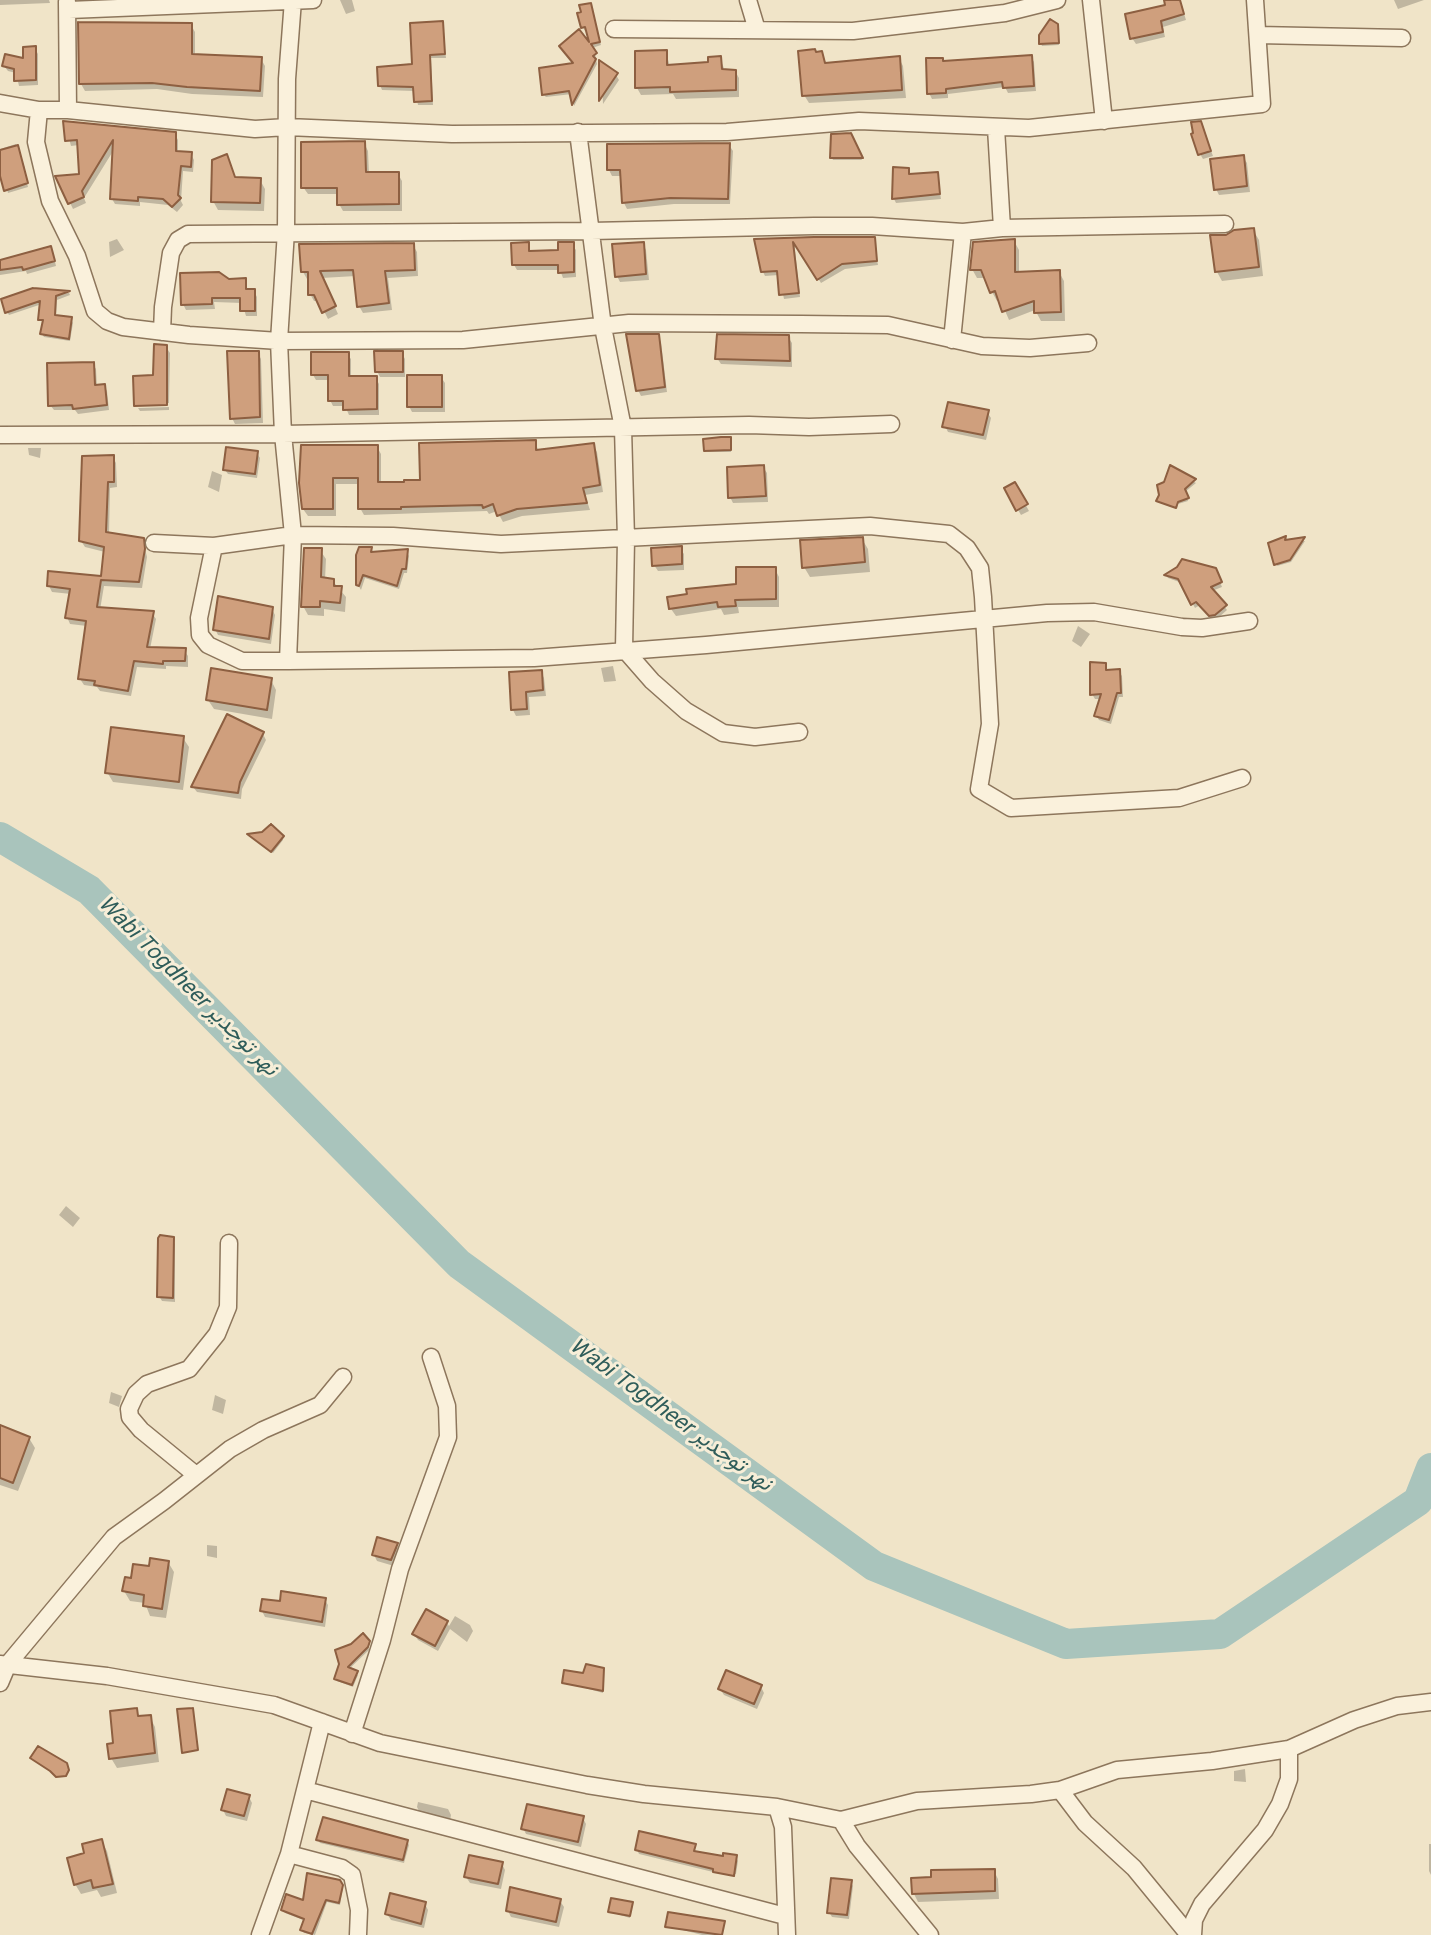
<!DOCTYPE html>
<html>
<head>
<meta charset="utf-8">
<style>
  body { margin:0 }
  canvas { display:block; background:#f0e4c8 }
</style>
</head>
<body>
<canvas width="1431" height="1935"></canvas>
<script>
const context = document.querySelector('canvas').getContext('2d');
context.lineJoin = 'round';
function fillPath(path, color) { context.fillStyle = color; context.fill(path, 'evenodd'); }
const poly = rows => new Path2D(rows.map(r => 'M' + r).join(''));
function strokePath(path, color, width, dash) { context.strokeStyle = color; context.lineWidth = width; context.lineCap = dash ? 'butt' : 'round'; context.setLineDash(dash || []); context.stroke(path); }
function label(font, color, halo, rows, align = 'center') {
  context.font = font + ' Georgia,Vazirmatn,serif'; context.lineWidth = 6; context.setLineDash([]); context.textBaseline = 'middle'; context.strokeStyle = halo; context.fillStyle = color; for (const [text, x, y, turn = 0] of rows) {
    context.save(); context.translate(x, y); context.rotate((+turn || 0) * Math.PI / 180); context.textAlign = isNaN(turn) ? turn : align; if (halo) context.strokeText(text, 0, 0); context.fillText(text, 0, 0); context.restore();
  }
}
const shadow = poly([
  [0,0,49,0,50,3,0,5],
  [340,0,352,0,355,11,346,14],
  [1166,0,1180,0,1186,20,1163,27,1165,37,1136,44,1132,38,1168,7],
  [1394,0,1424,0,1398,9],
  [592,8,601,45,592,48,588,30,585,31,583,27,583,13],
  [442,23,446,58,431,58,433,105,418,105,415,91,382,90,380,85,414,65],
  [191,25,195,32,195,56,261,59,265,66,263,97,192,94,157,89,85,91,81,84],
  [1058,29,1059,45,1042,46,1041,44],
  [35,48,38,54,38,85,19,86,16,73,8,71,4,66,25,61],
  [666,52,670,67,711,64,720,58,725,71,735,71,739,78,739,97,676,99,673,94,641,95,637,88],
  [821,53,827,65,899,58,903,66,906,98,809,103,804,95],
  [595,54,597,64,574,106,572,94,546,97,543,94,576,65],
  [1031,57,1034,62,1036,91,1008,93,1005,87,948,94,948,98,932,99,929,93,944,63],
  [601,64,616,75,619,80,603,104],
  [65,123,175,134,178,140,178,153,191,154,194,160,193,172,183,171,181,201,183,205,177,212,168,205,140,202,140,206,115,204,112,199,115,148,84,198,86,203,73,209,60,182,81,176,79,145,71,146],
  [1203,129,1213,156,1203,159,1200,154],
  [850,135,862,160,833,160,832,158],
  [364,143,368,151,369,174,398,174,402,181,402,211,343,211,339,204,339,194,308,194,303,187],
  [16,144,25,168,23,169,28,187,8,193,3,177,0,178,0,149],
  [729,145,733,151,730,204,674,204,627,209,624,203,622,176,612,176,609,170],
  [226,157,236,179,260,180,265,189,264,211,218,210,213,201],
  [1243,157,1247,163,1250,192,1219,195,1216,189],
  [908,169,910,174,937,174,941,199,896,203,894,199],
  [1253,230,1259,240,1263,276,1222,281,1217,272,1227,237],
  [117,239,124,250,110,257,109,242],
  [873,239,878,265,845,269,821,283,794,240],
  [794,240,800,297,784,299,779,275,765,276,763,272],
  [1014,241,1019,250,1019,274,1059,272,1064,281,1065,321,1041,321,1035,310,1009,320,1000,299,997,301,992,292,986,278,977,278,972,269],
  [528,244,531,253,560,252,572,244,576,250,576,277,563,278,560,270,517,270,514,265],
  [643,244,646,250,649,280,620,282,617,276],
  [413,245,417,252,418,276,388,278,392,310,363,313,359,306,356,276,322,278,338,314,328,319,319,301,314,301,310,294,310,279,307,279,303,272],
  [53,253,56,266,27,274,26,271,0,275,0,263],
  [245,280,248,291,254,291,257,297,257,316,246,316,242,303,214,302,215,309,186,310,183,304,228,281],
  [33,290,69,293,70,295,57,300,56,317,71,319,73,323,70,341,44,337,42,334,45,323,40,319,42,304,9,315,7,312],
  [658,336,661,342,667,392,641,396,638,390],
  [788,337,792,343,792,367,721,364,717,358],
  [166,347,170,353,169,403,136,404,155,377],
  [258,353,261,359,263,423,235,424,232,418],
  [402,353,405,359,405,377,380,377,377,371],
  [347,354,351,359,351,378,376,378,379,384,379,415,349,415,345,406,333,406,330,400,330,380,316,380,313,375],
  [93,364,96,369,97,387,104,386,107,391,109,410,78,414,75,410,54,410,50,405],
  [441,377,445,383,445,412,412,412,409,406],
  [169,407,169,410,140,411,138,408],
  [987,412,991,418,986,440,948,432,945,426],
  [731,441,731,452,708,452,706,450],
  [535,442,539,452,593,445,597,452,603,492,585,495,590,510,522,516,503,522,497,511,489,514,487,511,364,515,360,508,360,484,336,484,336,516,308,516,303,509,301,482,377,447,381,454,381,484,422,482],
  [28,448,41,448,40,458,29,455],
  [257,453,260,458,257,478,228,474,225,470],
  [113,457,116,463,117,487,110,488,109,535,143,540,147,557,142,588,104,586,100,610,152,613,156,619,150,649,184,650,188,656,188,667,166,666,166,669,137,667,131,696,100,691,97,687,84,685,80,679,87,626,70,624,67,617,71,594,52,592,49,586,103,579,105,552,85,547,81,541],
  [763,467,767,473,768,502,733,503,730,497],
  [1171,468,1196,483,1185,492,1188,501,1178,504,1177,509,1158,500],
  [212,471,222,475,219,492,208,487],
  [1014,484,1029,511,1021,515,1006,489],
  [1285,538,1287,542,1305,541,1291,562,1277,566],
  [862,539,868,549,870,572,810,577,804,567],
  [680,548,684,554,684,570,658,571,654,565],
  [371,549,374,553,407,552,409,556,407,573,404,573,399,589,365,578,361,590,358,585],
  [320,550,326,559,325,580,332,580,346,597,345,612,324,609,324,616,308,615,303,606],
  [775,569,779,577,779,607,738,607,739,613,724,615,721,609,676,616,671,609,738,586],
  [1217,574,1222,587,1212,591,1227,610,1218,618,1213,619,1200,605,1195,608,1182,583,1168,578,1166,575],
  [272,609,275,615,271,644,218,635,215,629],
  [1078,626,1090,634,1081,647,1072,641],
  [1105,664,1108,672,1119,672,1122,676,1123,697,1119,697,1111,724,1099,720,1096,715,1101,699,1095,699,1092,694],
  [613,666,616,681,604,682,601,668],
  [541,672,544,678,546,696,529,697,530,715,516,716,513,710,511,674],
  [271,680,276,690,272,719,214,709,208,700],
  [263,734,266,740,242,789,241,799,197,792,193,787],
  [183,738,189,747,183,790,113,782,107,772],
  [251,835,282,838,283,840,273,853],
  [66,1206,80,1218,73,1227,59,1215],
  [172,1239,175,1244,175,1302,162,1301,159,1296],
  [111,1392,122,1396,119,1407,109,1403],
  [215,1395,226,1400,223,1414,212,1410],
  [0,1423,1,1428,29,1438,35,1448,18,1491,0,1485],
  [207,1545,217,1546,217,1558,207,1556],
  [396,1545,400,1551,394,1566,377,1561,374,1555],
  [168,1562,174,1572,166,1618,150,1616,145,1603,130,1601,124,1591,133,1580,150,1568],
  [325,1600,328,1605,325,1627,265,1617,262,1611,281,1604],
  [455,1616,470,1625,473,1631,467,1642,450,1629,438,1651,418,1640,414,1634,447,1623,449,1626],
  [368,1642,369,1650,348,1670,358,1675,353,1687,337,1681,336,1679],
  [603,1670,603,1693,564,1682,585,1676],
  [761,1687,764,1693,757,1709,724,1695,720,1689],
  [135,1710,140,1718,150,1717,155,1727,159,1762,117,1768,111,1758],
  [1245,1769,1246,1782,1234,1781,1234,1771],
  [249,1797,252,1803,247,1821,226,1816,223,1810],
  [418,1802,448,1809,451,1815,450,1821,420,1813,417,1807],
  [583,1818,586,1824,581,1847,526,1834,523,1828],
  [318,1840,407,1841,409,1845,404,1863,320,1843],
  [101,1841,107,1851,117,1893,101,1897,97,1890,81,1894,75,1884,87,1855],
  [1429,1844,1431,1844,1431,1875,1429,1871],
  [694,1846,696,1853,725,1859,736,1857,738,1861,736,1874,713,1872,639,1854,637,1850],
  [502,1864,505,1870,501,1889,470,1883,466,1877],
  [994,1871,998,1879,999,1899,918,1902,914,1894],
  [851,1882,853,1886,849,1919,832,1917,829,1912],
  [341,1883,343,1887,340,1905,327,1902,315,1935,304,1933,302,1930,306,1921,285,1913,283,1910,304,1902],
  [560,1901,564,1907,559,1927,511,1917,508,1911],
  [425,1904,428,1910,424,1928,391,1920,387,1914],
  [631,1904,630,1918,610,1912],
  [723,1923,723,1935,702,1935,667,1926]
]);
const river = poly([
  [0,837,89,890,459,1264,874,1566,1066,1644,1220,1634,1418,1501,1431,1468]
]);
const building = poly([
  [1164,0,1180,0,1184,14,1161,21,1163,32,1130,39,1125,14,1165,5,1164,0],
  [591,3,600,42,591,44,597,53,593,56,596,59,572,105,569,91,542,95,539,68,573,63,559,46,579,29,589,42,585,27,581,28,577,13,581,12,579,5,591,3],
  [1050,19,1058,24,1059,43,1039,44,1039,35,1050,19],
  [443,21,445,54,430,55,432,101,414,102,413,87,378,86,377,67,412,64,410,23,443,21],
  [78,22,192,23,192,54,262,57,260,91,187,87,152,83,79,84,78,22],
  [36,46,36,80,14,81,14,69,2,66,5,54,23,58,23,47,36,46],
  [815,49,816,52,822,51,825,63,900,56,902,90,802,96,798,51,815,49],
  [667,50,667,65,708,62,708,57,721,56,722,69,736,70,736,90,670,92,670,87,635,88,635,51,667,50],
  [1032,55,1034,86,1003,88,1002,82,946,89,946,93,927,94,926,58,943,58,943,61,1032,55],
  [599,60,618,73,599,101,599,60],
  [63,121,176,132,176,151,192,152,191,167,181,166,178,195,181,198,172,207,163,199,138,197,138,201,110,199,113,140,82,191,84,197,68,204,55,176,79,174,77,140,65,141,63,121],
  [1201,121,1211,151,1198,155,1191,134,1193,133,1191,122,1201,121],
  [851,133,863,158,830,158,831,134,851,133],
  [365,141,366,172,399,172,399,204,337,205,337,188,301,188,301,142,365,141],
  [730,143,728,199,670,198,622,203,620,170,607,170,607,144,730,143],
  [18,145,28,183,4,191,0,176,0,150,18,145],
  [227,154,235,177,261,178,260,203,211,202,212,160,227,154],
  [1244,155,1247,186,1214,190,1210,159,1244,155],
  [893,167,909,168,909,174,938,172,940,194,892,199,893,167],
  [1254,228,1259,267,1215,272,1210,235,1226,235,1234,230,1254,228],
  [814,237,875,237,877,261,842,264,817,280,793,242,799,293,779,295,777,271,761,272,754,239,814,237],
  [1015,239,1015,272,1060,270,1061,312,1034,313,1034,301,1002,312,995,291,990,293,981,270,970,270,973,242,1015,239],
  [529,242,529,251,558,250,558,242,574,242,574,272,558,273,558,265,512,265,511,243,529,242],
  [644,242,646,274,615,277,612,244,644,242],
  [414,243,415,270,385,271,389,303,357,307,353,270,320,271,336,306,322,313,314,295,308,295,308,272,301,272,299,244,414,243],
  [51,246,55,261,23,270,22,267,0,270,0,260,51,246],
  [219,272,229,279,246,278,246,289,255,289,255,311,240,311,240,298,212,298,212,304,181,305,180,273,219,272],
  [33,288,70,291,56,296,55,315,72,317,69,339,40,334,43,320,38,320,40,301,5,313,1,299,33,288],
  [626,334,659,334,665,387,636,391,626,334],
  [717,334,789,335,790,361,715,359,717,334],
  [154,344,167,345,167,405,134,406,133,376,153,375,154,344],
  [227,351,259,351,260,417,230,419,227,351],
  [374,351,403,351,403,372,375,372,374,351],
  [311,352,349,352,349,376,377,376,377,409,343,410,343,401,328,401,328,375,311,375,311,352],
  [94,362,95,385,105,384,107,405,73,409,72,405,48,406,47,363,94,362],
  [407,375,442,375,442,407,407,407,407,375],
  [948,402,989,410,983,435,942,427,948,402],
  [721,437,731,437,731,450,704,451,703,439,721,437],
  [536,440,536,450,594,443,600,485,583,488,587,503,517,509,497,516,493,504,483,508,482,505,401,507,401,509,358,509,358,478,333,478,333,509,302,509,299,483,301,445,378,445,378,482,404,482,404,480,420,480,419,443,536,440],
  [226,447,258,451,255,474,223,470,226,447],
  [114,455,114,482,108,482,106,532,144,538,145,549,139,582,101,580,97,607,154,611,147,647,186,648,185,661,163,661,163,664,134,661,128,691,94,685,95,681,78,679,86,621,65,618,70,589,47,586,48,571,101,576,104,547,79,541,82,456,114,455],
  [764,465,766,496,728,498,727,467,764,465],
  [1170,465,1196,479,1185,489,1189,498,1178,502,1176,508,1156,501,1159,495,1157,485,1164,482,1170,465],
  [1015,482,1028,504,1016,511,1004,488,1015,482],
  [1286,536,1285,540,1305,537,1290,560,1274,565,1268,543,1286,536],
  [863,537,865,562,802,568,800,540,863,537],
  [682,546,682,564,652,566,651,548,682,546],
  [359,547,372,547,371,552,408,549,406,569,402,569,397,586,363,575,359,586,356,585,356,555,359,547],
  [304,548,322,548,321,577,334,579,334,586,342,586,340,603,320,601,320,607,301,607,304,548],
  [1182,559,1216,568,1222,582,1211,587,1227,605,1215,615,1209,616,1196,602,1191,605,1178,579,1164,575,1177,567,1182,559],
  [736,567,776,567,776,599,735,600,736,606,718,607,717,602,669,609,667,597,687,594,686,589,736,584,736,567],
  [218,596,273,607,269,639,213,630,218,596],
  [1090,662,1106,663,1106,670,1120,669,1121,693,1117,693,1109,720,1094,716,1101,694,1090,695,1090,662],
  [211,668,272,678,267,710,206,700,211,668],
  [542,670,543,690,526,692,527,709,511,710,509,672,542,670],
  [227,714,264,732,240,782,238,793,191,787,227,714],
  [111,727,184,736,179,782,105,773,111,727],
  [271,824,284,836,271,852,247,834,262,832,271,824],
  [160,1235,174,1237,173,1298,157,1297,158,1238,160,1235],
  [0,1425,30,1437,13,1483,0,1478,0,1425],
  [377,1537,398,1543,391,1560,372,1555,377,1537],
  [150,1558,169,1561,162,1609,143,1606,144,1595,122,1591,125,1577,131,1578,133,1564,149,1566,150,1558],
  [281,1591,326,1598,322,1622,260,1611,262,1599,280,1601,281,1591],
  [426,1609,448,1621,435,1646,412,1634,426,1609],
  [363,1633,370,1641,368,1647,348,1667,358,1671,352,1685,334,1679,339,1664,335,1650,351,1644,363,1633],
  [586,1664,604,1668,603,1691,562,1683,564,1670,583,1673,586,1664],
  [726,1670,762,1685,754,1704,718,1689,726,1670],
  [137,1708,138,1716,151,1715,155,1753,109,1759,107,1744,113,1743,110,1711,137,1708],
  [193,1708,198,1750,182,1753,177,1709,193,1708],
  [38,1746,67,1763,69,1770,66,1776,56,1777,50,1771,30,1758,38,1746],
  [227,1789,250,1795,244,1816,221,1810,227,1789],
  [527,1804,584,1816,578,1842,521,1829,527,1804],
  [323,1817,408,1840,403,1860,316,1840,323,1817],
  [639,1831,696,1844,694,1851,723,1856,723,1853,737,1855,734,1876,713,1872,713,1869,635,1850,639,1831],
  [102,1839,113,1884,93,1888,91,1880,74,1885,67,1858,84,1853,82,1844,102,1839],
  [469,1855,503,1862,498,1884,464,1877,469,1855],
  [995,1869,995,1891,912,1894,911,1878,931,1877,931,1870,995,1869],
  [307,1873,340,1880,343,1885,339,1903,326,1900,312,1934,300,1930,304,1919,281,1910,286,1894,303,1900,307,1873],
  [831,1878,852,1880,847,1915,827,1913,831,1878],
  [510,1887,561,1899,556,1922,506,1911,510,1887],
  [390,1893,426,1902,421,1924,385,1914,390,1893],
  [611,1898,633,1902,630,1916,608,1912,611,1898],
  [668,1912,725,1921,722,1935,665,1927,668,1912]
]);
const minor = poly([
  [293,0,287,79,286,231,279,341,283,434,293,535,288,661,534,658,706,645,1047,613,1094,612,1182,627,1202,628,1249,621],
  [748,0,757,30],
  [1091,0,1104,121],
  [67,2,68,110],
  [69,10,313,0],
  [614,29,853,31,1005,13,1057,0],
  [1258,35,1402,38],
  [0,103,39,110,68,110,255,129,287,127,452,134,727,132,859,121,1029,128,1262,104,1255,0],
  [39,110,36,142,50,201,77,256,95,311,107,321,123,327,189,335,279,341,463,340,629,323,801,324,888,325,982,346,1030,348,1088,343],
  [996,128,1002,228],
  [578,132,603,327,623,428,626,539,624,649,652,681,686,711,723,733,755,737,799,732],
  [162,332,163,307,171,253,178,240,188,234,591,231,814,226,872,226,963,232,1002,228,1225,224],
  [952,340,963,232],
  [0,435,283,434,749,425,809,427,891,424],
  [154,543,214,546,293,535,393,536,501,544,870,526,949,534,967,548,980,568,983,597,990,724,979,789,1011,808,1179,798,1242,778],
  [214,546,199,618,200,635,208,645,242,661,288,661],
  [196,1475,141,1430,130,1417,129,1409,136,1394,147,1384,189,1369,217,1334,228,1307,229,1243],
  [0,1664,107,1676,274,1705,380,1743,587,1785,644,1794,777,1807,841,1820,917,1801,1031,1794,1060,1790,1117,1770,1212,1761,1289,1749,1354,1720,1397,1706,1431,1702],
  [0,1683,8,1664,114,1537,164,1501,230,1449,263,1430,320,1405,343,1377],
  [352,1734,382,1640,400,1569,448,1437,447,1406,431,1357],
  [305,1790,785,1916],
  [1060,1790,1085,1823,1134,1868,1189,1935],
  [777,1807,783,1827,787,1935],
  [841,1820,857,1846,930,1935],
  [289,1854,342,1868,352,1875,359,1910,358,1935],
  [260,1935,289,1854,322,1722],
  [1193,1935,1194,1920,1202,1904,1265,1830,1280,1804,1289,1779,1289,1749]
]);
const waterNames = [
  ["Wabi Togdheer نهر توجدير",186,988,45],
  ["Wabi Togdheer نهر توجدير",669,1417,36]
];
fillPath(shadow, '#0003');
strokePath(river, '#a9c4bc', 30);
fillPath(building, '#cf9f7d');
strokePath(building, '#8d5f41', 2);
strokePath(minor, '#8d765c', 19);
strokePath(minor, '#faf1dc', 16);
label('italic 22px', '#2f5d5a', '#f7eed8', waterNames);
</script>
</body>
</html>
